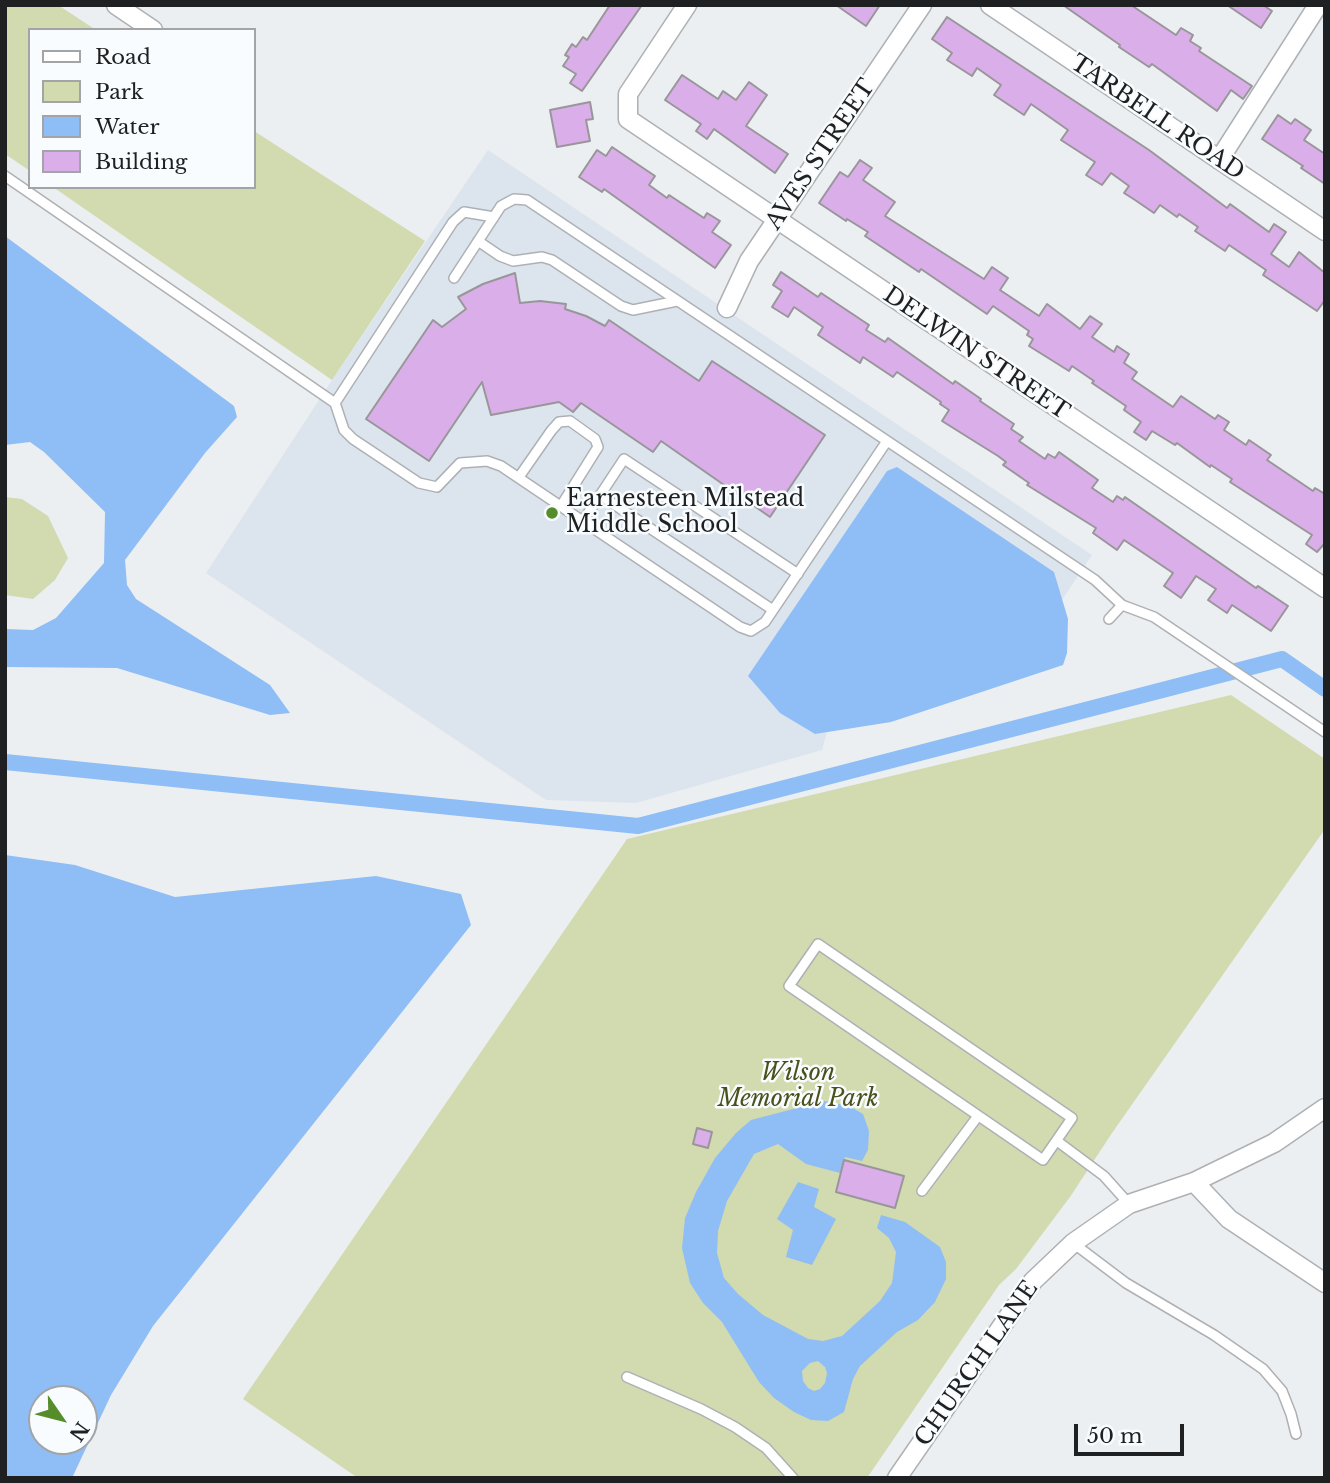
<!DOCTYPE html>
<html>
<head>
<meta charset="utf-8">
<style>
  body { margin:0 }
  #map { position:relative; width:1330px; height:1483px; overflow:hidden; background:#ebeff2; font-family:"Libre Baskerville",serif }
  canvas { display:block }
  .frame { position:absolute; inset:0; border:7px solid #1f2021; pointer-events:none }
  .legend { position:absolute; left:28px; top:28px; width:228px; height:161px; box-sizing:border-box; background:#f9fcfe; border:2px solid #a2a4a6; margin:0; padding:9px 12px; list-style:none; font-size:21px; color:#1f2021 }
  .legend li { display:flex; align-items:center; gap:14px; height:35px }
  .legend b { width:35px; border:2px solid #a2a4a6 }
  .north { position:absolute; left:28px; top:1385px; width:70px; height:70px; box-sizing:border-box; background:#f9fcfe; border:2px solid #a2a4a6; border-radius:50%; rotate:125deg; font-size:19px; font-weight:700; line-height:28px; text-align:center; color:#1f2021 }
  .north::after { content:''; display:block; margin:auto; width:24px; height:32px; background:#558d2a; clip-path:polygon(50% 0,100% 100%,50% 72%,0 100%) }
  .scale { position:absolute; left:1074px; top:1424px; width:110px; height:32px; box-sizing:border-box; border:4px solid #1f2021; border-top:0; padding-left:9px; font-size:21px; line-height:24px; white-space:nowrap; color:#1f2021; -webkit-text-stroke:5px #f9fcfe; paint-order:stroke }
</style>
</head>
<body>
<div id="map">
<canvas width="1330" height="1483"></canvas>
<div class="frame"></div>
<ul class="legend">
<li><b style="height:9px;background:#fff"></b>Road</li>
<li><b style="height:19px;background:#d2daaf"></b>Park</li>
<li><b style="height:19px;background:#8fbdf5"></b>Water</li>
<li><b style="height:19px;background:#daaee9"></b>Building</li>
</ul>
<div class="north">N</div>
<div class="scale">50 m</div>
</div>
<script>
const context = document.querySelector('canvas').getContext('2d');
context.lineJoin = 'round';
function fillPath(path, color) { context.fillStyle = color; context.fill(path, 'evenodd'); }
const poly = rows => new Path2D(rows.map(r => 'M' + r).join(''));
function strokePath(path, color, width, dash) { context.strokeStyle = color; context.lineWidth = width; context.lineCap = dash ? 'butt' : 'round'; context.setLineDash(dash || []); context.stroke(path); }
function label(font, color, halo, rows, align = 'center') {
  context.font = font + ' "Libre Baskerville",serif'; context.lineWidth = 5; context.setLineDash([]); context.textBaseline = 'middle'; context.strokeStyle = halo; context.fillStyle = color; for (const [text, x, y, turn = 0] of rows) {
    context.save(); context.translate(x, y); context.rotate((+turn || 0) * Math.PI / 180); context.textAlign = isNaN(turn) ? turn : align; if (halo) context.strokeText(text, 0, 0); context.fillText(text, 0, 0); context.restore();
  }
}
const built = poly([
  [488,150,1092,555,1062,600,1053,572,815,734,827,732,822,750,636,803,546,800,206,573,332,380]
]);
const green = poly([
  [5,5,58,5,96,30,30,30,30,171,5,154],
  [254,131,425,241,332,380,53,187,254,187],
  [5,497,22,499,48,516,68,558,55,580,33,599,5,595],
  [1231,695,1325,759,1325,829,1112,1133,1070,1197,1016,1269,999,1285,867,1478,358,1478,243,1399,627,839]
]);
const water = poly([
  [5,236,234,406,237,417,205,453,125,560,127,585,136,599,270,685,290,713,270,715,117,668,5,667,5,629,33,630,56,618,104,563,105,512,44,452,30,442,5,445],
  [897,467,1054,572,1068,619,1067,653,1063,665,891,722,815,734,780,713,748,676,887,471],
  [5,855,75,865,175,897,376,876,461,894,471,925,153,1326,111,1395,72,1478,5,1478],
  [84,1399,84,1441,42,1441,42,1399],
  [824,1101,849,1106,863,1114,869,1131,868,1150,862,1161,845,1157,840,1173,806,1164,778,1144,754,1154,727,1201,718,1231,717,1253,724,1278,738,1294,763,1315,808,1339,823,1341,842,1336,880,1301,892,1283,896,1252,889,1238,877,1228,881,1215,905,1222,940,1247,946,1262,946,1279,935,1302,918,1320,897,1332,860,1366,853,1379,844,1412,828,1421,811,1420,794,1412,774,1398,759,1382,722,1322,703,1303,690,1283,682,1248,685,1218,696,1192,715,1158,736,1133,751,1120],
  [818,1361,825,1367,827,1373,825,1383,820,1389,814,1391,808,1388,803,1381,802,1371,810,1363],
  [798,1182,819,1189,814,1207,836,1219,812,1265,786,1257,793,1230,777,1219]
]);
const canal = poly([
  [5,762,638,826,1282,659,1325,689]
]);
const building = poly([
  [610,5,642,5,582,91,570,83,576,74,563,66,569,57,565,55,572,44,576,47,583,37,587,40,610,5],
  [836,5,880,5,866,26,836,5],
  [1063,5,1131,5,1176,35,1181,28,1193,35,1190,41,1201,48,1199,51,1252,86,1243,99,1231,90,1217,111,1152,64,1149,67,1119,47,1120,45,1063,5],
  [1227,5,1263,5,1272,11,1261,28,1227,5],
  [947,17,1149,150,1227,208,1230,204,1269,232,1274,224,1286,232,1271,254,1289,267,1299,252,1325,273,1325,300,1317,311,1263,275,1266,270,1229,245,1225,251,1195,231,1198,227,1179,214,1177,217,1160,205,1154,213,1135,200,1124,193,1129,186,1111,173,1102,185,1086,175,1095,162,1061,140,1068,130,1031,104,1024,115,994,95,1001,85,977,68,972,76,947,60,952,53,932,39,947,17],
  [682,75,718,99,723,91,736,100,749,82,767,95,746,126,788,154,775,173,714,129,707,139,696,131,701,124,665,100,682,75],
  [590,102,593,119,586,120,590,141,557,147,550,110,590,102],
  [1278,115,1291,124,1295,119,1311,130,1304,140,1325,154,1325,184,1301,168,1303,166,1262,139,1278,115],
  [612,147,655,176,649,185,667,198,669,195,704,218,707,213,720,221,712,232,731,245,715,268,604,189,602,192,579,177,597,150,606,156,612,147],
  [860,160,872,168,863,180,895,202,885,216,984,279,992,267,1008,278,1000,290,1039,316,1047,304,1080,329,1090,316,1102,324,1092,337,1114,352,1117,346,1129,354,1124,363,1137,372,1132,379,1173,407,1181,396,1215,419,1218,415,1229,422,1224,430,1246,445,1249,440,1271,455,1267,460,1313,491,1315,488,1325,494,1325,543,1317,552,1306,544,1312,535,1230,482,1232,479,1211,465,1210,467,1177,443,1175,445,1152,431,1146,440,1134,432,1141,422,1124,410,1126,406,1092,383,1094,381,1072,366,1069,371,1029,346,1033,339,1027,335,1029,331,993,306,987,314,921,269,919,272,865,236,868,232,847,219,846,221,819,203,840,172,848,177,860,160],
  [781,272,818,297,821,293,869,325,866,330,885,342,888,338,953,384,955,381,981,399,980,401,1014,424,1011,429,1023,437,1019,441,1045,459,1048,454,1055,458,1059,452,1098,480,1092,488,1113,502,1117,496,1123,500,1125,497,1256,588,1258,586,1288,606,1271,631,1232,605,1227,613,1208,600,1216,589,1196,576,1181,598,1164,586,1173,573,1124,540,1117,550,1093,533,1096,528,1027,485,1029,483,1003,465,1006,462,998,456,942,421,949,410,940,404,941,402,897,372,893,377,863,357,860,363,818,335,823,327,794,307,788,317,772,307,782,291,773,285,781,272],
  [515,273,520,303,540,301,566,304,565,309,586,316,605,326,609,320,699,381,712,361,825,435,770,517,661,441,653,452,581,403,573,412,559,402,491,415,482,382,429,461,366,419,433,320,442,327,466,309,458,297,483,284,515,273],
  [697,1128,712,1132,708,1148,693,1144,697,1128],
  [844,1160,904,1176,895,1208,836,1192,844,1160]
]);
const lane = poly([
  [5,176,335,403],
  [494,217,464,212,453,222,335,403,344,430,353,439,419,483,437,487,460,463,487,461,501,466,740,627,751,631,765,622,887,441],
  [478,241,500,256,513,261,542,257,552,260,621,306,633,310,677,301],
  [454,278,501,206,514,199,527,200,1095,580,1122,605],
  [519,477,551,431,559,422,570,421,595,439,598,447,561,506],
  [600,495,773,610],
  [583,521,624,459,798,574],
  [1109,619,1122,605,1154,617,1325,732],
  [818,944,1072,1118,1043,1160,789,986,818,944],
  [1057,1141,1104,1176,1129,1204],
  [922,1191,978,1116],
  [1073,1243,1126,1283,1214,1335,1263,1369,1282,1391,1291,1414,1296,1434],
  [627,1377,701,1409,735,1427,766,1448,793,1478]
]);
const street = poly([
  [116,5,153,30],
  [687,5,628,94,628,119,1325,588],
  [990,5,1325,231],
  [1219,160,1318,5],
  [727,308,749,261,922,5],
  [1194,1182,1229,1219,1325,1283],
  [897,1478,1033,1281,1073,1243,1129,1204,1194,1182,1274,1143,1325,1108]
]);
const markers = [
  [552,513,7,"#558d2a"]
];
const streetNames = [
  ["TARBELL ROAD",1157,118,34],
  ["AVES STREET",821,155,-56],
  ["DELWIN STREET",976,354,34],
  ["CHURCH LANE",977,1364,-55]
];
const poiNames = [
  ["Earnesteen Milstead",566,500],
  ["Middle School",566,526]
];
const parkNames = [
  ["Wilson",798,1074],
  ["Memorial Park",798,1100]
];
fillPath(built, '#dce5ee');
fillPath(green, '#d2daaf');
fillPath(water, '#8fbdf5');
strokePath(canal, '#8fbdf5', 16);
fillPath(building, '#daaee9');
strokePath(building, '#99969a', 2);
strokePath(lane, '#aeb1b4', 12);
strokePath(street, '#aeb1b4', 21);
strokePath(lane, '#fff', 9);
strokePath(street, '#fff', 18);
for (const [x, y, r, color] of markers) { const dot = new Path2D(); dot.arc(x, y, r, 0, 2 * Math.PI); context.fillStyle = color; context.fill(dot); strokePath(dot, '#f9fcfe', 2.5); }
label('23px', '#1f2021', '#f9fcfe', streetNames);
label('23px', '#1f2021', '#f9fcfe', poiNames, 'left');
label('italic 23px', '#4a501b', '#f9fcfe', parkNames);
</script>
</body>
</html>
